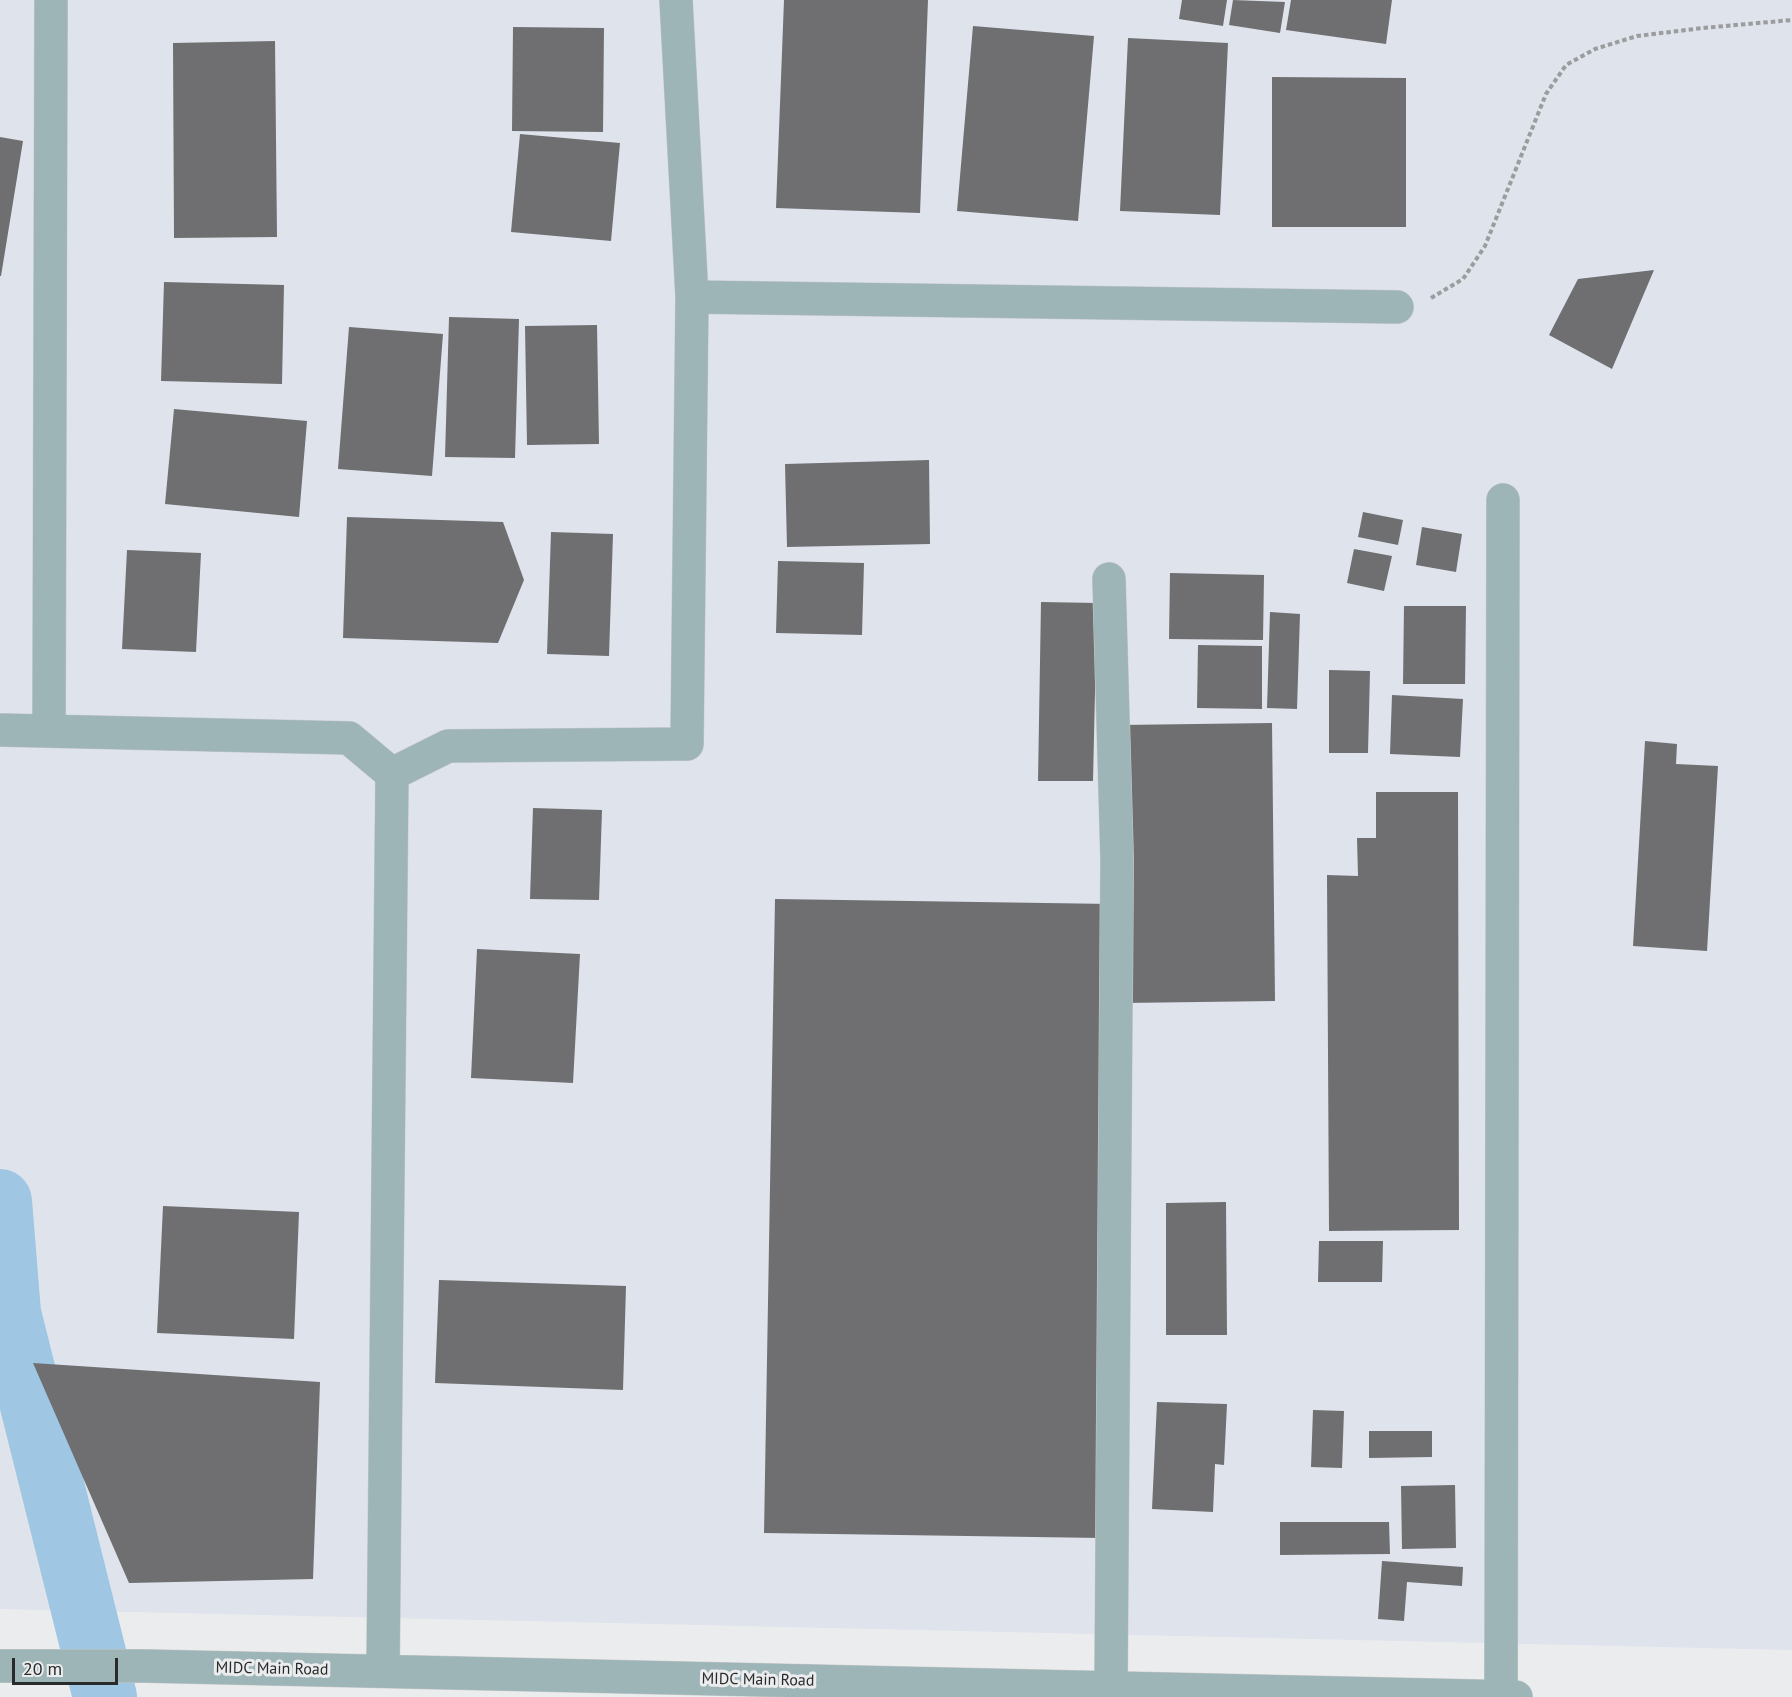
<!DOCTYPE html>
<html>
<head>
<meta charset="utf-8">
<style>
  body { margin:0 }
  #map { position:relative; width:1792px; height:1697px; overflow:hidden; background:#ebecee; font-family:"PT Sans",sans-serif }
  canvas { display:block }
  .scale { position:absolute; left:12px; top:1658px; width:106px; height:27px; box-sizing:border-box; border:3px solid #292a2a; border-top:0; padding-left:8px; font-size:18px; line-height:21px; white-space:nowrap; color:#292a2a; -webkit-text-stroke:4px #ebecee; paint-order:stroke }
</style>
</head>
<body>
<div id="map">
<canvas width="1792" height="1697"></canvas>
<div class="scale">20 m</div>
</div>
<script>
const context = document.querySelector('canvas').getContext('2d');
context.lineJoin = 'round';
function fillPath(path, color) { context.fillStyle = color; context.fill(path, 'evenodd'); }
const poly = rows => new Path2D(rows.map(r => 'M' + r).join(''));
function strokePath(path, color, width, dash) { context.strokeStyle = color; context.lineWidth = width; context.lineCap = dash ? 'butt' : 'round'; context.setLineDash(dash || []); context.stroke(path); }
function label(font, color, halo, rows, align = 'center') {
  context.font = font + ' "PT Sans",sans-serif'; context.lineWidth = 6; context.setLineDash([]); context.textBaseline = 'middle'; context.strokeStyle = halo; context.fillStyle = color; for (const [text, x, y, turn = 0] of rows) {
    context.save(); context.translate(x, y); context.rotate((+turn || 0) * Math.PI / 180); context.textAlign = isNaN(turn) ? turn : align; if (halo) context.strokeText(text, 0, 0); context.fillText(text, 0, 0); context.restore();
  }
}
const built = poly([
  [0,0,1792,0,1792,1650,0,1609]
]);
const river = poly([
  [0,1201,9,1313,105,1697]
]);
const building = poly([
  [784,0,928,0,920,213,776,208],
  [1182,0,1227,0,1223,26,1179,19],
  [1233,0,1285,2,1280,33,1229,25],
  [1291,0,1392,0,1386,44,1286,30],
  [973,26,1094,36,1078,221,957,211],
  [513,27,604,28,603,132,512,131],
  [1128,38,1228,43,1220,215,1120,211],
  [275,41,277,237,174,238,173,43],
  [1272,77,1406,78,1406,227,1272,227],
  [520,134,620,143,611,241,511,232],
  [0,137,23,141,1,276,0,276],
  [1654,270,1612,369,1549,335,1578,279],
  [164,282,284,285,282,384,161,381],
  [449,317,519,319,515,458,445,457],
  [597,325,599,444,527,445,525,326],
  [349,327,443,334,432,476,338,469],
  [174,409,307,421,299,517,165,504],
  [929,460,930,544,787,547,785,464],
  [1363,512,1403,520,1398,545,1358,537],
  [347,517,503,522,524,580,498,643,343,638],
  [1422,527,1462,534,1456,572,1416,565],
  [551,532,613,534,609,656,547,654],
  [1354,549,1392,556,1384,591,1347,583],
  [127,550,201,553,196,652,122,649],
  [778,561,864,563,862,635,776,633],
  [1170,573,1264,575,1263,640,1169,639],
  [1041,602,1097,603,1093,781,1038,781],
  [1404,606,1466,606,1465,684,1403,684],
  [1270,612,1300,614,1297,709,1267,708],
  [1198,645,1262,646,1262,709,1197,708],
  [1329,670,1370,671,1368,753,1329,753],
  [1392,695,1463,699,1460,757,1390,754],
  [1272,723,1275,1001,1123,1003,1120,725],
  [1645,741,1677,744,1676,764,1718,766,1707,951,1633,946],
  [1376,792,1458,792,1459,1230,1329,1231,1327,875,1358,876,1357,838,1376,838],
  [533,808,602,810,599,900,530,899],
  [775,899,1112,904,1102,1538,764,1533],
  [477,949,580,954,573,1083,471,1078],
  [1226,1202,1227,1335,1166,1335,1166,1203],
  [163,1206,299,1212,294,1339,157,1333],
  [1319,1241,1383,1241,1382,1282,1318,1282],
  [439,1280,626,1286,623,1390,435,1383],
  [33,1363,320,1382,313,1579,129,1583],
  [1157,1402,1227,1404,1224,1465,1215,1464,1213,1512,1152,1509],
  [1313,1410,1344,1411,1342,1468,1311,1467],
  [1369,1431,1432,1431,1432,1457,1369,1458],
  [1455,1485,1456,1548,1402,1549,1401,1486],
  [1280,1522,1389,1522,1390,1554,1280,1555],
  [1382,1561,1463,1567,1462,1586,1407,1582,1404,1621,1378,1619]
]);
const path = poly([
  [1431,298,1463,279,1485,246,1546,94,1566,65,1595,49,1637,36,1703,28,1792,20]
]);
const minor = poly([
  [676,0,692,297,1397,307],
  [1109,579,1117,860,1111,1687],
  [0,730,349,738,392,774,383,1671],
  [49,731,51,0],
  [392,774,448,746,687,744,692,297],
  [0,1666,145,1666,1516,1697],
  [1501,1697,1503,500]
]);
const streetNames = [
  ["MIDC Main Road",272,1669,1],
  ["MIDC Main Road",758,1680,1]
];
fillPath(built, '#dee3ec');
strokePath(river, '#9fc6e2', 64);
fillPath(building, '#6f6f71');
strokePath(minor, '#c8c9cb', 34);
strokePath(path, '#9b9c9d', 4, [4.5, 3]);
strokePath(minor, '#9eb5b7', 33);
label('16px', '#292a2a', '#ebecee', streetNames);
</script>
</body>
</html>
